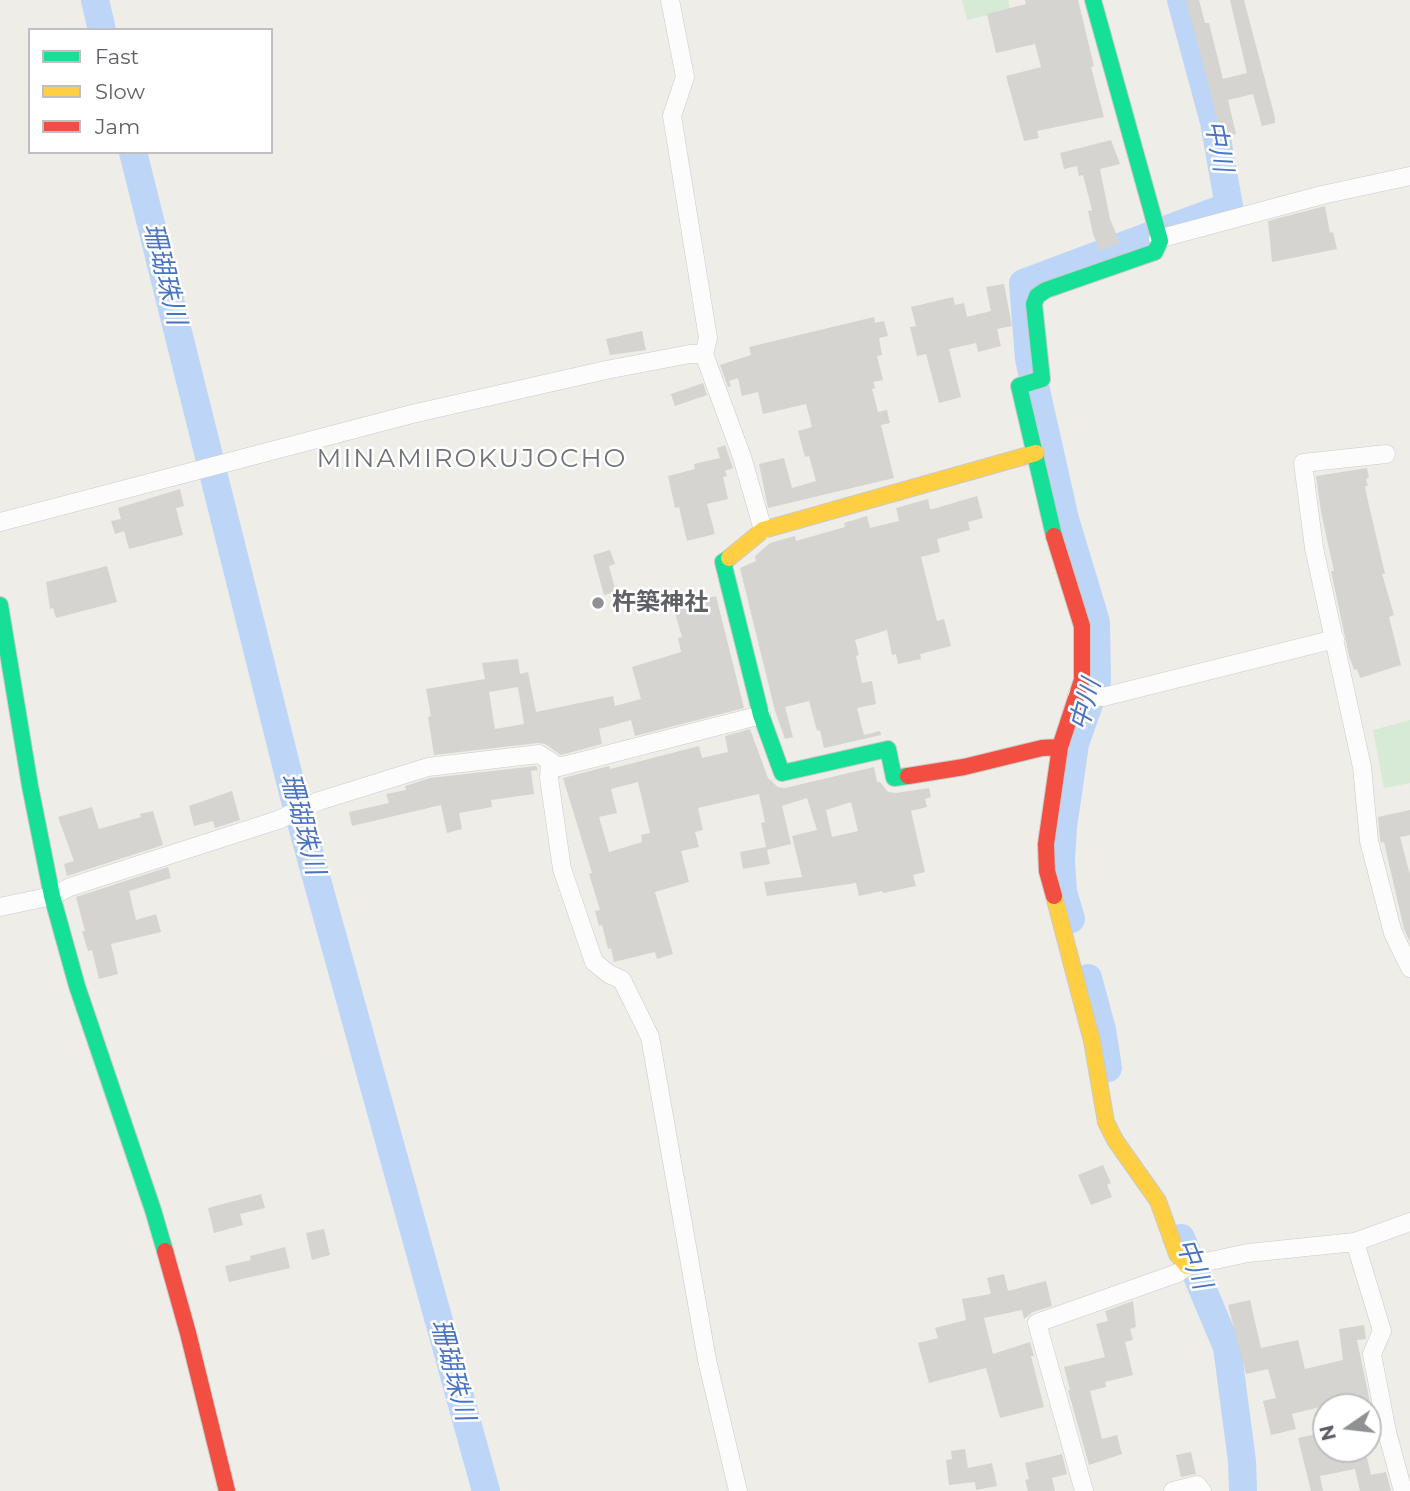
<!DOCTYPE html>
<html>
<head>
<meta charset="utf-8">
<style>
  body { margin:0 }
  #map { position:relative; width:1410px; height:1491px; overflow:hidden; background:#eeede8; font-family:Montserrat,sans-serif }
  canvas { display:block }
  .legend { position:absolute; left:28px; top:28px; width:245px; height:126px; box-sizing:border-box; background:#fff; border:2px solid #bfbfc2; margin:0; padding:9px 12px; list-style:none; font-size:21px; color:#5e6066 }
  .legend li { display:flex; align-items:center; gap:14px; height:35px }
  .legend b { width:35px; border:2px solid #bfbfc2 }
  .north { position:absolute; left:1312px; top:1393px; width:70px; height:70px; box-sizing:border-box; background:#fff; border:2px solid #bfbfc2; border-radius:50%; rotate:256deg; font-size:19px; font-weight:700; line-height:28px; text-align:center; color:#5e6066 }
  .north::after { content:''; display:block; margin:auto; width:24px; height:32px; background:#909194; clip-path:polygon(50% 0,100% 100%,50% 72%,0 100%) }
</style>
</head>
<body>
<div id="map">
<canvas width="1410" height="1491"></canvas>
<ul class="legend">
<li><b style="height:9px;background:#16e098"></b>Fast</li>
<li><b style="height:9px;background:#ffcf43"></b>Slow</li>
<li><b style="height:9px;background:#f24e42"></b>Jam</li>
</ul>
<div class="north">N</div>
</div>
<script>
const context = document.querySelector('canvas').getContext('2d');
context.lineJoin = 'round';
function fillPath(path, color) { context.fillStyle = color; context.fill(path, 'evenodd'); }
const poly = rows => new Path2D(rows.map(r => 'M' + r).join(''));
function strokePath(path, color, width, dash) { context.strokeStyle = color; context.lineWidth = width; context.lineCap = dash ? 'butt' : 'round'; context.setLineDash(dash || []); context.stroke(path); }
function label(font, color, halo, rows, align = 'center') {
  context.font = font + ' Montserrat,"Noto Sans JP",sans-serif'; context.lineWidth = 5; context.setLineDash([]); context.textBaseline = 'middle'; context.strokeStyle = halo; context.fillStyle = color; for (const [text, x, y, turn = 0] of rows) {
    context.save(); context.translate(x, y); context.rotate((+turn || 0) * Math.PI / 180); context.textAlign = isNaN(turn) ? turn : align; if (halo) context.strokeText(text, 0, 0); context.fillText(text, 0, 0); context.restore();
  }
}
const green = poly([
  [962,0,1008,0,1010,10,967,20],
  [1410,720,1410,783,1384,788,1373,730]
]);
const river = poly([
  [95,0,102,30],
  [133,152,294,797,486,1491],
  [1071,919,1063,892,1061,861,1063,827,1075,744,1097,681,1096,622,1065,519,1029,359,1023,283,1229,206,1214,122,1181,0],
  [1088,978,1102,1030,1108,1068],
  [1181,1238,1227,1347,1242,1461,1243,1491]
]);
const building = poly([
  [1025,0,1078,0,1094,66,1091,67,1104,117,1037,131,1039,138,1024,141,1006,76,1041,67,1035,44,996,53,987,14,1026,4],
  [1186,0,1199,0,1205,23,1209,23,1223,79,1247,73,1230,0,1244,0,1275,118,1275,123,1262,126,1253,94,1228,100,1236,134,1222,137],
  [1111,140,1120,164,1100,169,1110,219,1120,243,1100,251,1093,234,1088,211,1092,210,1083,175,1079,176,1077,166,1064,169,1060,153],
  [1325,206,1330,233,1333,232,1337,249,1272,262,1268,221],
  [1004,284,1012,326,997,329,1001,346,978,352,976,343,949,349,961,397,939,403,926,354,917,356,910,327,916,326,911,307,953,297,955,305,964,303,967,317,991,311,986,287],
  [874,317,875,323,884,321,888,336,879,338,882,355,877,356,883,380,873,382,875,388,872,389,878,412,887,410,890,423,881,425,894,478,768,508,759,464,784,458,792,488,816,481,809,456,805,457,798,431,812,427,806,404,763,414,758,392,742,396,738,378,729,381,731,386,728,387,720,365,751,355,749,347],
  [642,331,646,350,610,355,606,339],
  [703,383,707,395,675,406,671,394],
  [725,445,733,468,725,471,727,476,723,477,728,499,707,504,715,534,687,541,679,507,675,508,668,476,695,469,694,464,720,458,717,448],
  [1367,468,1369,478,1366,479,1368,486,1365,486,1367,497,1385,574,1382,574,1394,615,1389,617,1401,665,1360,678,1357,669,1354,670,1349,656,1331,571,1334,571,1321,512,1316,476],
  [180,489,184,506,176,508,183,535,129,549,124,531,115,534,111,521,121,519,118,508],
  [977,496,983,518,968,522,970,530,937,539,940,552,921,557,937,621,944,619,951,646,920,654,921,659,898,664,896,654,892,655,887,630,855,640,859,655,856,656,862,683,872,681,876,704,857,708,864,735,880,731,881,735,824,748,820,730,817,731,809,701,785,707,793,737,785,739,775,711,740,568,756,561,755,556,770,543,795,536,796,541,845,527,844,523,867,516,870,528,899,521,896,508,928,499,930,509,933,509],
  [610,550,615,564,609,566,616,592,604,595,593,555],
  [107,566,117,602,56,618,53,608,50,609,46,582],
  [698,596,699,600,716,596,744,708,635,736,631,720,599,729,602,744,561,755,545,744,538,743,434,755,428,717,431,716,426,689,485,679,482,663,518,659,520,674,528,672,536,712,613,696,615,706,641,699,632,667,681,652,678,638,682,637,672,603],
  [518,687,524,724,495,729,489,692],
  [750,729,768,778,778,787,785,788,874,767,877,782,880,782,888,792,896,793,929,788,931,797,925,799,927,807,911,811,925,872,913,875,916,886,883,893,882,891,859,896,856,883,767,896,764,882,802,877,792,836,817,830,807,798,782,806,791,844,767,850,770,864,743,869,740,852,766,847,761,823,765,822,759,794,698,808,703,830,695,832,699,847,681,851,689,882,655,892,673,954,657,959,655,952,614,962,611,948,608,949,602,925,599,926,595,911,600,910,589,874,592,873,563,778,609,766,610,769,699,746,702,758,728,752,725,736],
  [638,782,650,833,641,835,642,842,609,852,599,817,617,813,611,789],
  [851,802,858,831,832,837,826,810],
  [536,766,538,770,531,771,534,794,491,800,492,807,459,813,462,829,447,833,441,805,352,826,349,812,389,803,386,794,406,790,405,786,430,778],
  [232,791,240,820,215,828,213,821,194,826,189,806],
  [92,807,99,829,141,817,140,814,153,811,163,845,67,876,64,864,74,861,58,817],
  [1410,810,1410,835,1400,837,1410,875,1410,942,1404,929,1384,842,1381,843,1380,839,1378,817],
  [168,867,171,878,129,891,136,920,156,914,161,932,111,944,118,974,99,979,92,950,88,951,82,931,85,931,76,897],
  [1103,1165,1111,1183,1107,1185,1112,1197,1091,1205,1078,1175],
  [261,1194,265,1208,240,1214,243,1225,214,1233,208,1208],
  [324,1229,330,1255,312,1260,306,1233],
  [285,1247,290,1268,229,1282,225,1266,251,1260,250,1256],
  [1004,1274,1008,1291,1046,1281,1052,1306,1033,1312,1024,1319,1022,1310,984,1318,993,1354,1030,1342,1034,1356,1031,1356,1044,1407,1000,1418,986,1368,929,1383,918,1343,938,1338,935,1328,966,1320,962,1299,991,1294,987,1278],
  [1250,1300,1261,1348,1298,1340,1305,1369,1343,1360,1339,1329,1364,1325,1366,1339,1357,1340,1371,1407,1320,1407,1292,1414,1296,1429,1271,1435,1263,1401,1276,1398,1268,1369,1246,1374,1228,1305],
  [1133,1301,1136,1327,1130,1329,1133,1340,1125,1342,1133,1375,1105,1382,1106,1387,1090,1391,1102,1439,1117,1435,1122,1454,1089,1465,1068,1390,1070,1390,1064,1367,1105,1357,1096,1324,1108,1321,1105,1311],
  [1326,1432,1326,1449,1365,1449,1371,1475,1386,1472,1391,1491,1360,1491,1355,1469,1320,1476,1323,1491,1311,1491,1298,1438],
  [965,1449,968,1468,992,1463,997,1486,976,1490,975,1482,949,1485,946,1460,952,1459,951,1451],
  [1191,1452,1196,1474,1181,1477,1176,1455],
  [1062,1454,1067,1474,1052,1478,1055,1491,1028,1491,1025,1480,1029,1479,1025,1463]
]);
const street = poly([
  [670,0,685,77,672,116,708,338,704,354,742,457,763,530],
  [1158,239,1322,195,1410,176],
  [1386,454,1303,463,1314,548,1362,767,1369,841,1393,933,1410,968],
  [0,522,412,414,606,370,690,354,704,354],
  [1077,695,1103,697,1335,639],
  [550,762,549,778,562,869,594,962,609,974,622,980,650,1037,707,1360,738,1491],
  [0,907,52,896,70,887,278,820,319,801,428,767,539,754,559,767,761,715],
  [1355,1242,1382,1331,1372,1354,1387,1432,1403,1491],
  [1084,1491,1037,1323,1178,1273,1187,1266,1248,1253,1355,1242,1410,1222],
  [1173,1491,1197,1485,1202,1491]
]);
const fast = poly([
  [1054,536,1019,386,1042,379,1034,304,1037,296,1046,290,1155,252,1160,241,1093,0],
  [729,558,723,562,761,715,782,773,888,749,894,778,908,776],
  [0,605,30,786,52,896,77,986,153,1210,165,1251]
]);
const slow = poly([
  [729,558,763,530,1036,453],
  [1054,896,1092,1041,1106,1122,1115,1140,1158,1201,1177,1254,1187,1266]
]);
const jam = poly([
  [908,776,964,767,1042,748,1060,747],
  [1054,896,1047,871,1046,844,1060,747,1082,680,1082,626,1054,536],
  [165,1251,188,1333,227,1491]
]);
const markers = [
  [598,603,7,"#909194"]
];
const poiNames = [
  ["杵築神社",612,603]
];
const waterNames = [
  ["中川",1218,146,79],
  ["珊瑚珠川",164,274,76],
  ["中川",1086,705,-75],
  ["珊瑚珠川",302,824,75],
  ["中川",1193,1264,68],
  ["珊瑚珠川",452,1370,75]
];
const neighbourhoodNames = [
  ["MINAMIROKUJOCHO",472,459]
];
fillPath(green, '#d6ead6');
strokePath(river, '#bdd6f7', 28);
fillPath(building, '#d5d4d1');
strokePath(street, '#cacac8', 19);
strokePath(fast, '#cbcac9', 18);
strokePath(slow, '#cbcac9', 18);
strokePath(jam, '#cbcac9', 18);
strokePath(street, '#fcfcfc', 18);
strokePath(fast, '#16e098', 16);
strokePath(slow, '#ffcf43', 16);
strokePath(jam, '#f24e42', 16);
for (const [x, y, r, color] of markers) { const dot = new Path2D(); dot.arc(x, y, r, 0, 2 * Math.PI); context.fillStyle = color; context.fill(dot); strokePath(dot, '#fff', 2.5); }
label('bold 24px', '#5e6066', '#fff', poiNames, 'left');
label('italic 26px', '#4973c3', '#fff', waterNames);
context.letterSpacing = '2px';
label('26px', '#6f7278', '#fff', neighbourhoodNames);
context.letterSpacing = '0px';
</script>
</body>
</html>
